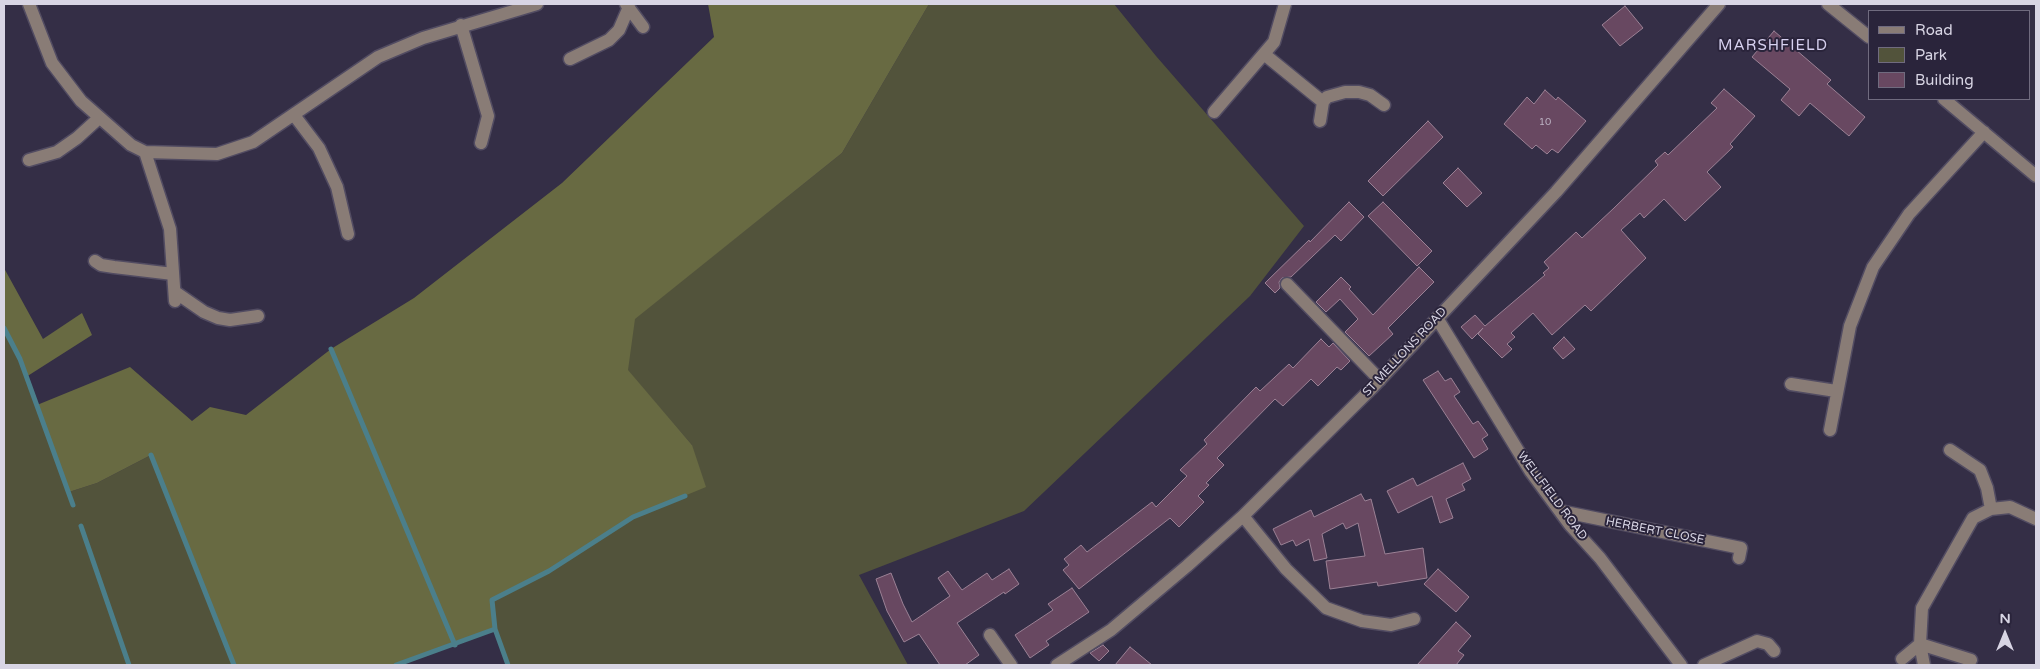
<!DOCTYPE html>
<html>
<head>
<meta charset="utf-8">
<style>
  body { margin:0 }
  #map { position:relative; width:2040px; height:669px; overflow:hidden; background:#342e46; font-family:"Varela Round",sans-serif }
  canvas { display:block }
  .frame { position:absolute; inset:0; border:5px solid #d8d5e4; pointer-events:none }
  .legend { position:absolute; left:1868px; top:10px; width:162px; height:90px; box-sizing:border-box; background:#2a243b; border:1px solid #706b7f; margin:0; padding:6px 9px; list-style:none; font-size:15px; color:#d8d5e4 }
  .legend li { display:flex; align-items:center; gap:10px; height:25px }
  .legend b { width:25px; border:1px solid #706b7f }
  .north { position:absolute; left:1980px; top:609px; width:50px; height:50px; -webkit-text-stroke:4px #2a243b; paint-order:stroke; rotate:0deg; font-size:14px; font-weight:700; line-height:20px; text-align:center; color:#d8d5e4 }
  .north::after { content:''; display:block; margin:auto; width:18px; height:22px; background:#d8d5e4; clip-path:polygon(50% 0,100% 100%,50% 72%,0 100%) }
</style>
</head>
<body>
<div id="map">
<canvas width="2040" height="669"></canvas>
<div class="frame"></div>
<ul class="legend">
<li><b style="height:6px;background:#897c76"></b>Road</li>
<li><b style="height:14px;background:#52533b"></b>Park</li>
<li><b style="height:14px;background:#684861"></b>Building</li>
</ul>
<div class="north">N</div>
</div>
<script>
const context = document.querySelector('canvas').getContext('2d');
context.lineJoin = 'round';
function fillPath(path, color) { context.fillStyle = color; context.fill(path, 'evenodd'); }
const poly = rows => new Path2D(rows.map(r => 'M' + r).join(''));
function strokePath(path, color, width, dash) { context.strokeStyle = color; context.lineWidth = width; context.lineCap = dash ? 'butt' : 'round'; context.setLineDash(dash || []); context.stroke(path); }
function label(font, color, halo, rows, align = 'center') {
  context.font = font + ' "Varela Round",sans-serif'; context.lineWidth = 4; context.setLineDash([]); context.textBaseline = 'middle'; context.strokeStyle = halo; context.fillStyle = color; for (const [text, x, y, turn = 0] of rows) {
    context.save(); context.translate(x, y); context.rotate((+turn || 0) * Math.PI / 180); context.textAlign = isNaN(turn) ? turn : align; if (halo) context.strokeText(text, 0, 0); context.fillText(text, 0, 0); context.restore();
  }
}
const green = poly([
  [929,4,1114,4,1156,56,1304,226,1250,296,1024,511,859,575,908,665,508,665,495,629,492,600,549,571,633,517,685,496,692,445,627,370,634,319,842,153],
  [4,328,20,359,69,492,97,483,151,455,234,665,4,665]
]);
const forest = poly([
  [708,4,929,4,842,153,635,319,628,370,692,445,706,487,633,517,549,571,492,600,495,629,455,645,396,665,234,665,151,455,97,483,69,492,37,405,130,367,192,421,210,407,246,415,331,349,414,298,562,183,714,37],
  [4,268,43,339,82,313,92,335,26,377,4,328]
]);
const stream = poly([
  [4,328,20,359,73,505],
  [331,349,455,645],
  [151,455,234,665],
  [81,526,129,665],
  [396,665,495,629],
  [508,665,495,629,492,600,549,571,633,517,685,496]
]);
const building = poly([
  [1625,6,1643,28,1620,46,1602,25,1625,6],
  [1774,31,1831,80,1827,84,1865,117,1849,136,1810,103,1799,116,1781,100,1790,89,1752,57,1774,31],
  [1724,89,1755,116,1730,144,1733,147,1707,172,1721,187,1685,221,1664,199,1644,218,1640,213,1621,230,1646,258,1591,311,1585,305,1552,335,1533,313,1511,333,1515,337,1507,344,1512,349,1502,358,1478,334,1483,328,1472,339,1461,327,1475,315,1485,326,1545,275,1543,273,1549,268,1544,262,1576,232,1582,238,1614,208,1658,165,1655,161,1665,152,1668,155,1717,108,1711,103,1724,89],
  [1545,90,1556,100,1558,97,1586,121,1558,153,1552,149,1547,154,1536,145,1532,149,1504,124,1527,97,1534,104,1545,90],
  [1428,121,1443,137,1383,196,1368,181,1428,121],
  [1458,168,1482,193,1467,207,1443,183,1458,168],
  [1349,202,1364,217,1341,241,1335,235,1291,277,1282,278,1279,282,1280,288,1275,293,1265,283,1309,240,1310,242,1349,202],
  [1383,202,1432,251,1417,266,1368,216,1383,202],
  [1419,267,1434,282,1388,328,1393,334,1369,356,1345,332,1358,319,1340,299,1326,312,1316,302,1341,277,1351,287,1349,289,1373,315,1419,267],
  [1564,337,1575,349,1563,359,1553,348,1564,337],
  [1321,339,1329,347,1333,343,1350,361,1341,370,1337,367,1318,386,1311,379,1283,406,1275,399,1217,458,1224,465,1206,483,1209,485,1198,496,1204,502,1179,527,1170,518,1079,589,1063,570,1069,565,1064,559,1081,545,1087,552,1152,502,1156,507,1187,476,1180,470,1207,444,1204,440,1256,387,1260,391,1289,364,1293,368,1321,339],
  [1438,371,1445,381,1451,378,1460,392,1454,396,1473,424,1478,421,1488,435,1482,439,1488,449,1474,458,1423,380,1438,371],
  [1463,463,1471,479,1462,484,1465,490,1446,499,1453,518,1440,523,1432,496,1398,513,1387,491,1413,478,1417,486,1463,463],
  [1361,494,1365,501,1371,499,1385,554,1423,548,1427,578,1378,586,1377,582,1330,589,1326,561,1365,556,1358,523,1346,529,1343,523,1322,534,1327,558,1314,561,1309,539,1296,546,1293,540,1281,545,1273,529,1311,510,1314,517,1361,494],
  [1009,569,1019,584,1005,594,1004,592,957,623,979,655,965,665,940,665,919,634,904,642,887,611,876,579,891,573,903,604,912,622,950,596,938,578,948,571,962,590,987,573,992,580,1009,569],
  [1438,569,1469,597,1456,612,1424,584,1438,569],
  [1072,588,1089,612,1046,641,1049,645,1030,658,1015,635,1053,610,1048,604,1072,588],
  [1456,622,1471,636,1458,651,1464,655,1456,665,1417,665,1456,622],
  [1103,645,1109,651,1099,661,1090,653,1103,645],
  [1130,647,1152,665,1115,665,1130,647]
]);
const minor = poly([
  [29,4,52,63,81,101,131,145,145,152,217,154,253,142,378,57,423,38,537,4],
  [626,4,643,27],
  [1828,4,1869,37],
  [461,25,488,116,481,143],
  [1264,54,1323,102],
  [570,59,609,40,619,30,629,7],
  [1944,99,2036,176],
  [1214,112,1274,42,1285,4],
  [294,115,319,148,337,187,348,234],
  [1320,121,1323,102,1327,97,1345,92,1359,92,1370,95,1384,105],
  [145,152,170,229,175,301],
  [29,160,57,152,77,138,99,118],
  [95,261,101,265,114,267,173,274],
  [1287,284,1380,380],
  [175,292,204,312,218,318,230,320,258,316],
  [1437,318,1531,472,1570,525,1600,558,1681,665],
  [1791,384,1836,391],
  [1830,430,1850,326,1873,267,1909,214,1984,132],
  [1950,450,1980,470,1987,488,1991,509],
  [1560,511,1741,548,1739,558],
  [1243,516,1286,569,1326,608,1362,621,1391,625,1414,619],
  [990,635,1011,665],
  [1920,644,1971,660],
  [1902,659,1920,644],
  [1057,665,1111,630,1187,566,1243,516,1371,389,1556,192,1719,4],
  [1704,665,1757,641,1768,644,1774,651],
  [1924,665,1920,644,1922,608,1973,518,1991,509,2010,507,2036,519]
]);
const numberNames = [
  ["10",1545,122]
];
const streetNames = [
  ["ST MELLONS ROAD",1405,352,-47],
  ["WELLFIELD ROAD",1552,496,53],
  ["HERBERT CLOSE",1655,531,11]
];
const quarterNames = [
  ["MARSHFIELD",1773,46]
];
fillPath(green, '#52533b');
fillPath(forest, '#686a42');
strokePath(stream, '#4b7f8b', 5);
fillPath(building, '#684861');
strokePath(building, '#9b8195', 1);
strokePath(minor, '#524c62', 15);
strokePath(minor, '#897c76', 12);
label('10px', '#bcb2c3', null, numberNames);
label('12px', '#d8d5e4', '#2a243b', streetNames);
context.letterSpacing = '1px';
label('15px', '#d7d1f0', '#2a243b', quarterNames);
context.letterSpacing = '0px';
</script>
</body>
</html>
